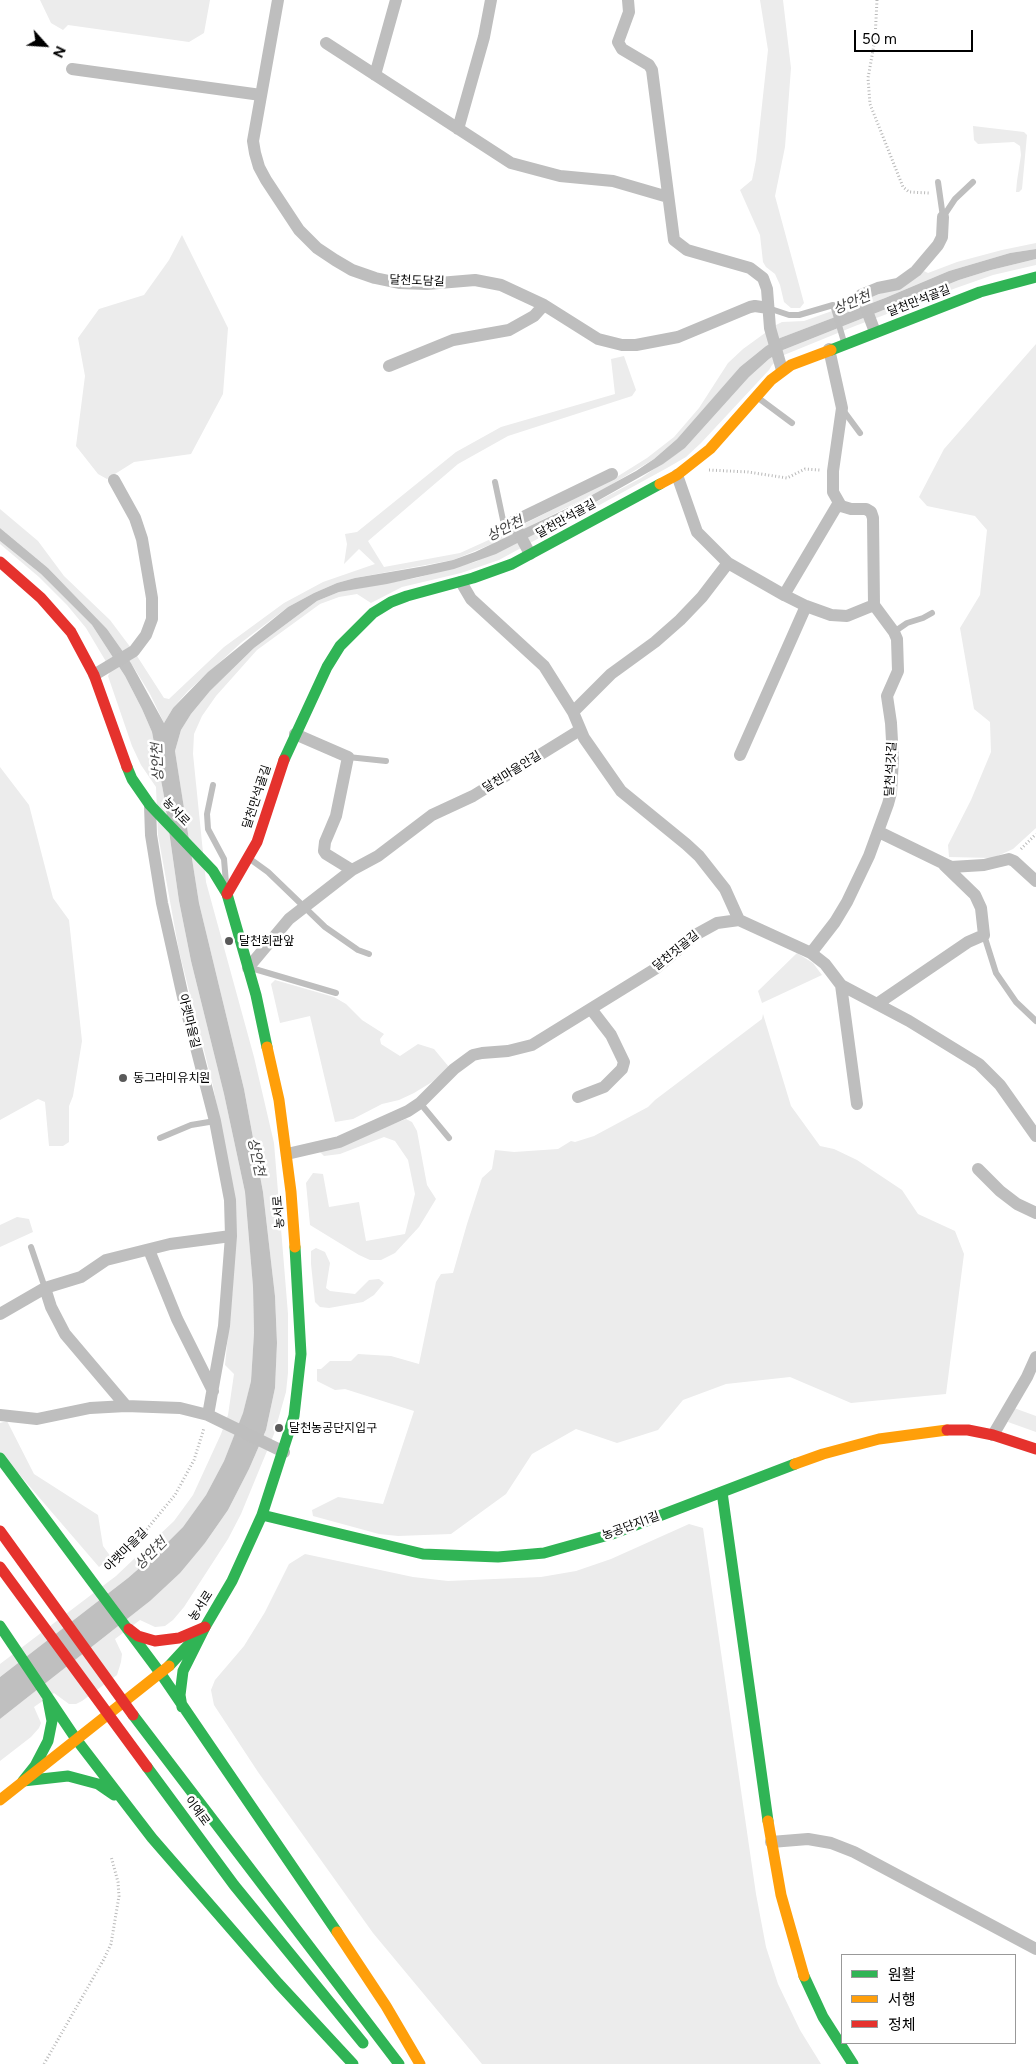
<!DOCTYPE html>
<html>
<head>
<meta charset="utf-8">
<style>
  body { margin:0 }
  #map { position:relative; width:1036px; height:2064px; overflow:hidden; background:#fff; font-family:Figtree,"Noto Sans KR",sans-serif }
  canvas { display:block }
  .legend { position:absolute; left:841px; top:1954px; width:175px; height:90px; box-sizing:border-box; background:#fff; border:1px solid #999; margin:0; padding:6px 9px; list-style:none; font-size:15px; color:#000 }
  .legend li { display:flex; align-items:center; gap:10px; height:25px }
  .legend b { width:25px; border:1px solid #999 }
  .north { position:absolute; left:20px; top:20px; width:50px; height:50px; -webkit-text-stroke:4px #fff; paint-order:stroke; rotate:116deg; font-size:14px; font-weight:700; line-height:20px; text-align:center; color:#000 }
  .north::after { content:''; display:block; margin:auto; width:18px; height:22px; background:#000; clip-path:polygon(50% 0,100% 100%,50% 72%,0 100%) }
  .scale { position:absolute; left:854px; top:30px; width:119px; height:22px; box-sizing:border-box; border:2px solid #000; border-top:0; padding-left:6px; font-size:15px; line-height:18px; white-space:nowrap; color:#000; -webkit-text-stroke:4px #fff; paint-order:stroke }
</style>
</head>
<body>
<div id="map">
<canvas width="1036" height="2064"></canvas>
<ul class="legend">
<li><b style="height:6px;background:#30b455"></b>원활</li>
<li><b style="height:6px;background:#ff9f0a"></b>서행</li>
<li><b style="height:6px;background:#e5322d"></b>정체</li>
</ul>
<div class="north">N</div>
<div class="scale">50 m</div>
</div>
<script>
const context = document.querySelector('canvas').getContext('2d');
context.lineJoin = 'round';
function fillPath(path, color) { context.fillStyle = color; context.fill(path, 'evenodd'); }
const poly = rows => new Path2D(rows.map(r => 'M' + r).join(''));
function strokePath(path, color, width, dash) { context.strokeStyle = color; context.lineWidth = width; context.lineCap = dash ? 'butt' : 'round'; context.setLineDash(dash || []); context.stroke(path); }
function label(font, color, halo, rows, align = 'center') {
  context.font = font + ' Figtree,"Noto Sans KR",sans-serif'; context.lineWidth = 5; context.setLineDash([]); context.textBaseline = 'middle'; context.strokeStyle = halo; context.fillStyle = color; for (const [text, x, y, turn = 0] of rows) {
    context.save(); context.translate(x, y); context.rotate((+turn || 0) * Math.PI / 180); context.textAlign = isNaN(turn) ? turn : align; if (halo) context.strokeText(text, 0, 0); context.fillText(text, 0, 0); context.restore();
  }
}
const green = poly([
  [40,0,210,0,204,33,189,42,68,25,63,30,51,23],
  [760,0,783,0,791,68,785,147,775,196,804,303,800,308,791,308,784,302,780,285,775,274,766,267,763,262,760,235,740,190,752,180,756,160,768,50],
  [973,126,1024,132,1027,135,1022,189,1019,192,1016,192,1017,181,1021,155,1020,146,1014,142,978,144,974,140],
  [182,235,228,328,223,394,191,454,134,462,107,479,98,474,76,446,85,376,78,338,99,309,144,295,169,260],
  [1036,243,1036,249,1010,253,949,271,885,298,780,338,766,346,740,367,677,439,654,459,604,489,504,539,453,560,355,578,337,583,314,593,288,607,242,642,188,691,173,708,164,723,150,694,131,663,107,629,48,568,0,528,0,509,38,541,64,576,110,620,137,656,164,698,169,699,224,647,284,603,323,582,375,564,359,549,344,564,347,544,345,534,357,532,456,452,501,427,615,394,611,359,624,356,636,390,632,396,508,436,458,464,368,541,384,567,460,553,524,524,615,478,647,458,674,437,699,408,728,363,743,349,776,325,782,322,804,321,902,286,924,271,928,273,957,262,1002,250],
  [1036,259,1036,265,993,275,956,288,855,326,784,355,772,365,769,370,701,443,686,457,667,468,499,560,461,573,402,587,371,603,357,594,339,597,320,604,257,650,216,696,202,716,194,734,193,754,206,882,254,1057,274,1143,288,1314,288,1373,286,1392,274,1434,241,1514,228,1539,184,1607,173,1620,165,1626,155,1627,140,1620,115,1639,122,1654,121,1662,117,1675,82,1701,76,1704,69,1704,54,1693,34,1707,41,1723,39,1728,31,1737,0,1761,0,1719,150,1601,205,1543,228,1510,249,1469,266,1430,275,1388,277,1343,275,1296,263,1192,244,1089,199,903,175,751,181,730,191,714,210,691,254,648,317,601,339,592,416,578,475,562,544,530,641,478,685,448,749,377,769,359,783,350,959,280,991,270],
  [1036,344,1036,828,1013,849,993,858,949,857,948,845,971,800,991,752,990,722,974,709,960,628,980,595,987,530,975,516,927,506,919,497,944,449],
  [0,541,41,574,92,625,125,676,142,709,152,732,164,796,179,901,191,961,224,1094,245,1192,253,1287,254,1333,251,1381,243,1414,224,1461,206,1495,183,1527,160,1550,128,1578,0,1677,0,1664,116,1576,174,1521,193,1495,221,1434,228,1415,234,1374,225,1365,233,1285,233,1189,213,1086,179,951,158,835,156,787,141,765,132,746,108,676,111,670,86,628,67,605,39,577,0,544],
  [0,767,29,805,53,898,69,920,82,1041,73,1096,69,1106,69,1142,63,1146,49,1146,45,1102,38,1099,0,1120],
  [797,953,813,963,822,975,762,1003,758,991],
  [275,980,334,997,346,1004,362,1020,384,1034,380,1039,381,1044,400,1056,418,1044,434,1049,449,1067,432,1082,414,1093,399,1100,382,1104,353,1119,335,1122,310,1016,280,1023,271,984],
  [763,1014,791,1106,820,1146,834,1149,857,1160,902,1190,918,1214,955,1231,964,1254,946,1394,851,1403,790,1377,726,1384,683,1400,658,1430,617,1443,576,1429,532,1454,506,1494,451,1534,398,1536,379,1534,313,1516,312,1510,338,1497,383,1504,414,1411,345,1389,335,1390,317,1381,317,1369,321,1369,330,1361,351,1361,358,1354,391,1356,419,1364,436,1282,441,1274,453,1273,467,1224,482,1178,492,1169,495,1150,514,1152,558,1149,571,1141,575,1142,594,1136,648,1107,655,1100,754,1025,762,1019],
  [406,1119,412,1122,417,1131,427,1185,436,1199,419,1227,395,1253,381,1260,370,1260,359,1255,310,1225,306,1183,313,1173,323,1174,329,1207,359,1202,366,1241,405,1234,415,1194,408,1160,395,1141,384,1137,340,1154,324,1156,320,1152],
  [17,1217,29,1219,33,1232,0,1247,0,1225],
  [316,1248,325,1252,330,1263,326,1288,330,1291,355,1294,369,1280,379,1279,384,1283,374,1295,363,1302,329,1308,320,1307,315,1302,311,1264,311,1251],
  [1014,1408,1036,1416,1036,1432,1008,1422],
  [7,1421,34,1474,98,1515,103,1546,111,1557,99,1567,0,1452,0,1423],
  [689,1524,703,1528,756,1894,766,1947,778,1984,800,2030,821,2064,482,2064,373,1933,258,1772,214,1705,211,1690,215,1680,244,1646,265,1612,289,1564,305,1554,413,1577,448,1581,541,1577,576,1571,611,1559]
]);
const water = poly([
  [1036,249,1036,259,991,270,959,280,783,350,769,359,749,377,685,448,663,464,576,513,496,554,454,569,387,584,339,592,317,601,254,648,210,691,191,714,181,730,175,751,199,903,244,1089,263,1192,275,1296,277,1343,275,1388,266,1430,249,1469,228,1510,205,1543,180,1573,150,1601,0,1719,0,1677,128,1578,160,1550,183,1527,206,1495,224,1461,243,1413,251,1381,254,1333,253,1287,245,1192,224,1094,191,961,179,901,164,796,152,732,142,709,125,676,92,625,41,574,0,541,0,528,48,568,107,629,131,663,164,723,173,708,208,672,288,607,314,593,337,583,355,578,425,566,453,560,475,552,570,507,636,471,654,459,677,439,740,367,766,346,780,338,885,298,949,271,1010,253]
]);
const path = poly([
  [877,0,875,39,868,78,870,104,903,187,909,192,929,193],
  [709,470,748,472,787,478,805,469,820,470],
  [1021,849,1036,834],
  [107,1569,147,1529,175,1495,194,1460,204,1428],
  [44,2064,104,1959,111,1944,119,1896,118,1882,111,1856]
]);
const lane = poly([
  [938,182,943,217],
  [943,217,955,199,973,182],
  [768,308,789,315,799,315,833,305,844,342],
  [757,397,792,423],
  [843,410,860,433],
  [495,482,503,520,508,523,513,522],
  [894,632,907,623,923,618,932,613],
  [348,757,386,761],
  [213,785,207,814,208,829,224,859,226,883],
  [250,859,268,872,325,927,358,950,369,954],
  [984,935,996,973,1016,1002,1036,1021],
  [251,968,336,993],
  [420,1103,449,1138],
  [160,1138,191,1125,215,1121],
  [31,1247,45,1288]
]);
const street = poly([
  [278,0,253,141,255,153,259,167,266,180,299,230,317,248,335,260,352,270,375,278,399,283,427,284,475,280,501,285,544,305,598,339,622,345,636,345,678,337,750,307,755,306,768,308],
  [628,0,629,12,618,42,622,49,649,65,652,70,674,240,687,250,750,268,763,278,767,289,770,328,782,370],
  [326,43,511,163,560,176,613,181,668,197],
  [72,69,261,95],
  [375,75,396,0],
  [458,129,484,37,491,0],
  [875,332,861,295,878,288,898,284,916,271,938,245,942,237,943,217],
  [389,366,453,340,509,330,534,316,544,305],
  [677,475,697,532,728,563,784,595,806,606,831,615,847,616,874,605],
  [530,554,513,522,612,474],
  [461,582,471,599,544,666,573,712,584,738,621,791,686,844,699,856,725,889,739,920],
  [784,595,838,504],
  [94,675,134,651,146,635,152,619,152,598,142,539,135,518,114,480],
  [573,712,611,674,655,642,680,620,702,597,728,563],
  [295,734,348,757,336,816,325,842,324,851,326,854,352,870],
  [740,755,806,606],
  [150,805,151,835,162,903,183,997,215,1121,230,1200,231,1236,224,1326,208,1415],
  [879,832,951,867,984,865,1009,859,1014,861,1036,881],
  [811,953,835,922,847,902,869,856,888,804,891,793,893,759,891,723,887,696,898,671,897,639,894,632,874,605,873,518,871,512,866,509,851,509,841,506,833,492,833,471,842,408,829,349],
  [248,968,289,919,352,870,378,856,432,815,473,796,580,730],
  [841,985,857,1104],
  [877,1004,968,942,984,935,981,908,975,895,944,865],
  [578,1097,604,1087,622,1069,624,1062,611,1035,591,1009],
  [287,1154,339,1142,408,1111,420,1103,454,1069,473,1055,482,1053,508,1051,532,1045,655,969,697,934,717,923,739,920,811,953,825,964,841,985,909,1021,979,1064,1000,1085,1036,1136],
  [978,1169,1000,1191,1017,1204,1036,1213],
  [149,1250,177,1319,213,1391],
  [45,1288,51,1307,65,1334,126,1406],
  [0,1314,45,1288,81,1277,106,1260,170,1244,231,1236],
  [0,1415,37,1419,90,1408,126,1406,180,1408,208,1415,284,1452],
  [993,1435,1027,1377,1036,1357],
  [771,1842,808,1839,831,1843,854,1852,1036,1949]
]);
const fast = poly([
  [831,350,980,292,1036,277],
  [284,760,327,667,340,646,373,613,391,602,407,596,473,578,512,564,660,484],
  [127,767,132,779,150,805,213,871,227,894,256,995,267,1047],
  [0,1458,161,1674,337,1932],
  [722,1492,768,1821],
  [262,1515,423,1554,498,1557,544,1553,612,1534,795,1464],
  [0,1626,76,1739,152,1838,278,1983,353,2064],
  [169,1666,205,1627,232,1581,262,1515,294,1416,301,1354,295,1247],
  [182,1707,180,1695,183,1671,205,1627],
  [133,1715,399,2064],
  [147,1767,234,1885,363,2043],
  [23,1781,68,1776,98,1784,114,1795],
  [23,1781,35,1766,48,1741,52,1721,48,1700],
  [804,1976,823,2017,853,2064]
]);
const slow = poly([
  [660,484,677,475,710,449,771,380,791,365,831,350],
  [267,1047,279,1100,291,1192,295,1247],
  [795,1464,823,1454,879,1439,947,1430],
  [0,1800,169,1666],
  [768,1821,781,1895,804,1976],
  [337,1932,386,2006,420,2064]
]);
const jam = poly([
  [0,562,41,598,71,632,94,675,127,767],
  [227,894,257,842,284,760],
  [947,1430,968,1430,993,1435,1036,1449],
  [0,1531,133,1715],
  [0,1567,147,1767],
  [129,1629,138,1636,155,1641,179,1638,205,1627]
]);
const markers = [
  [229,941,5,"#595959"],
  [123,1078,5,"#595959"],
  [279,1428,5,"#595959"]
];
const streetNames = [
  ["달천도담길",417,281,2],
  ["달천만석골길",919,301,-21],
  ["달천만석골길",566,519,-29],
  ["달천석갓길",891,769,-87],
  ["달천마을안길",512,772,-32],
  ["달천만석골길",257,797,-72],
  ["농서로",176,812,46],
  ["달천짓골길",676,951,-39],
  ["아랫마을길",189,1021,76],
  ["농서로",279,1212,-94],
  ["농공단지1길",631,1526,-20],
  ["아랫마을길",126,1550,-45],
  ["농서로",201,1606,-57],
  ["이예로",197,1811,54]
];
const poiNames = [
  ["달천회관앞",239,941],
  ["동그라미유치원",133,1078],
  ["달천농공단지입구",289,1428]
];
const waterNames = [
  ["상안천",852,303,-22],
  ["상안천",505,529,-26],
  ["상안천",158,762,-92],
  ["상안천",256,1157,78],
  ["상안천",151,1554,-45]
];
fillPath(green, '#ececec');
fillPath(water, '#bfbfbf');
strokePath(path, '#b9b9b9', 3, [1, 2.5]);
strokePath(lane, '#bebebe', 6);
strokePath(street, '#bebebe', 12);
strokePath(fast, '#30b455', 11);
strokePath(slow, '#ff9f0a', 11);
strokePath(jam, '#e5322d', 11);
for (const [x, y, r, color] of markers) { const dot = new Path2D(); dot.arc(x, y, r, 0, 2 * Math.PI); context.fillStyle = color; context.fill(dot); strokePath(dot, '#fff', 2); }
label('12px', '#000', '#fff', streetNames);
label('12px', '#000', '#fff', poiNames, 'left');
label('italic 14px', '#444', '#fff', waterNames);
</script>
</body>
</html>
